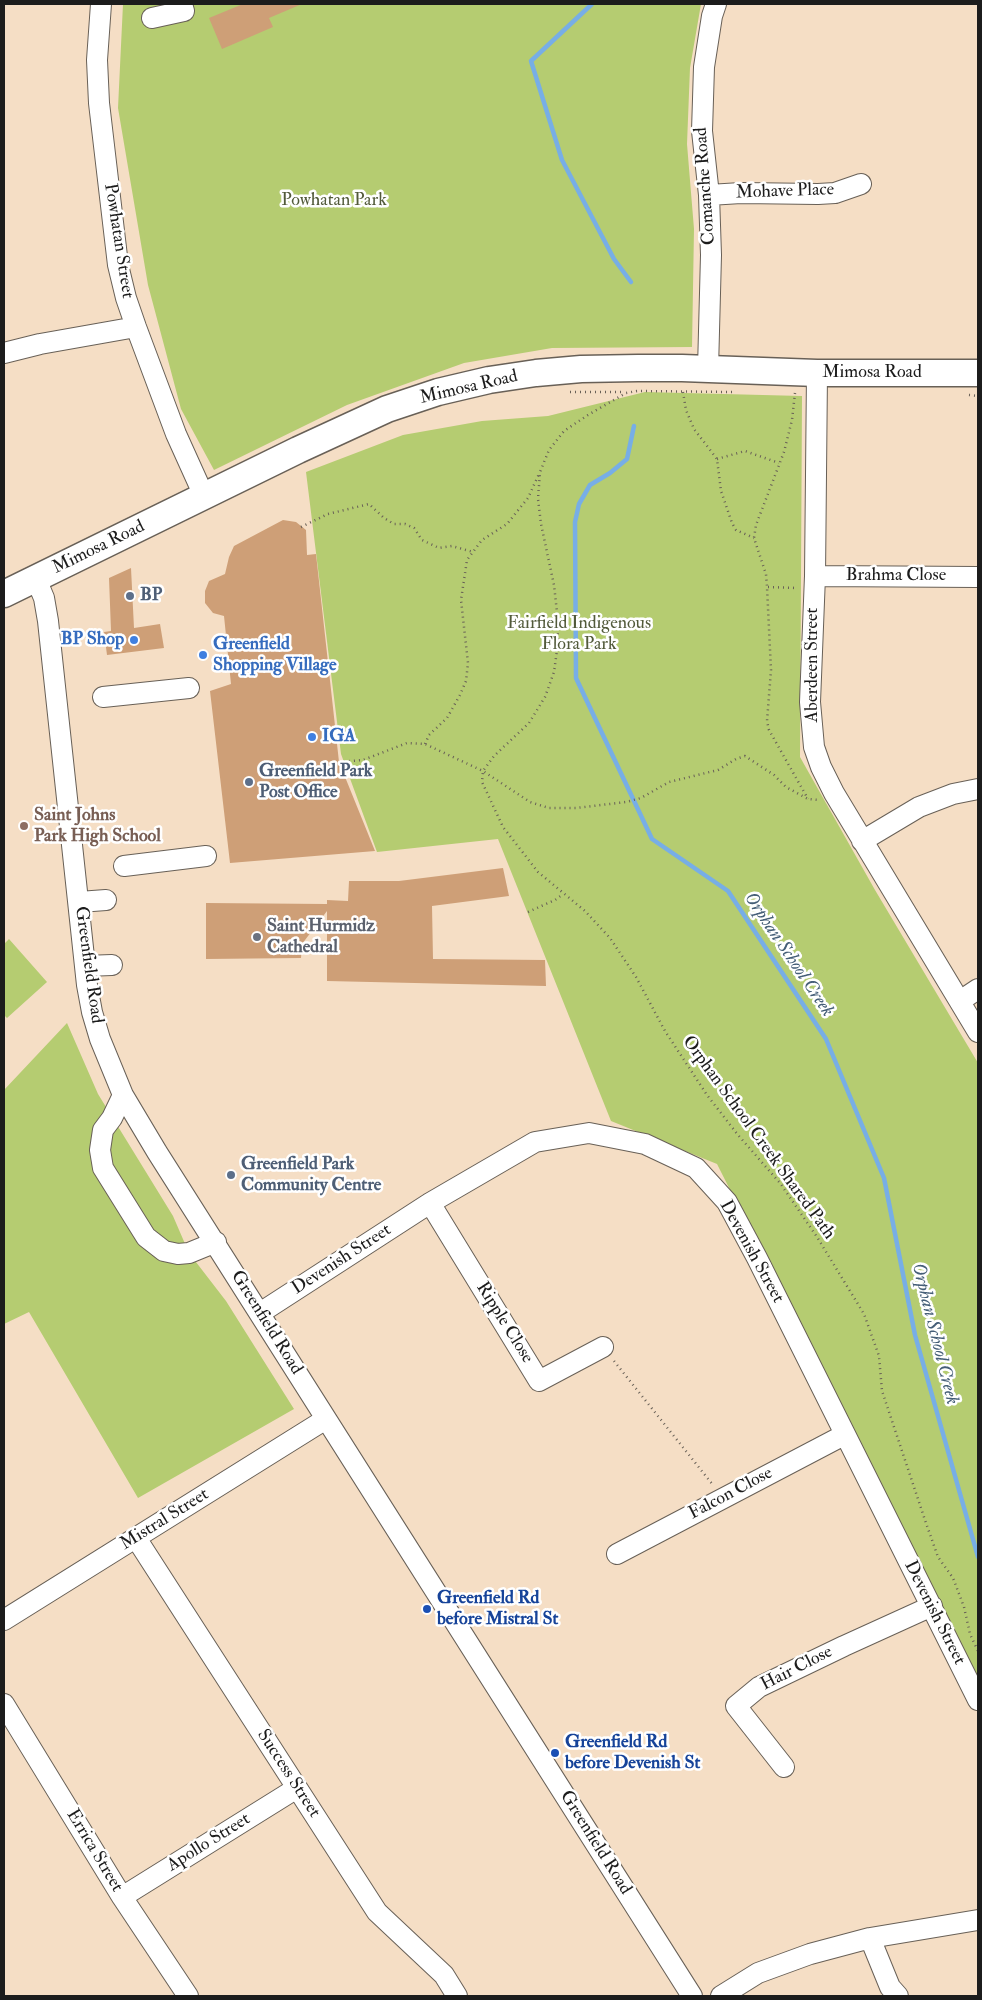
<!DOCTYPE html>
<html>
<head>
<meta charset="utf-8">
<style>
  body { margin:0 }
  #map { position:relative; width:982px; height:2000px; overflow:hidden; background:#f5dec5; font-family:"IM FELL Double Pica",serif }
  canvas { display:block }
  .frame { position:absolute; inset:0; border:5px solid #1c1c1c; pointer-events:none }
</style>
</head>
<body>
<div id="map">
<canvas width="982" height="2000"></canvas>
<div class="frame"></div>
</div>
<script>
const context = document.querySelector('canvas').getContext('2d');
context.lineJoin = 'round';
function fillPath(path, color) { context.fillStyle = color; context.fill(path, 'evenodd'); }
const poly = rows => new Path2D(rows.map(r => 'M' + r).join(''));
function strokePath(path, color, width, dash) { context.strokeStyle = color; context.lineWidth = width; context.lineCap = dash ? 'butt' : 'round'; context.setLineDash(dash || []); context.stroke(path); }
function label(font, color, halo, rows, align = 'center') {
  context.font = font + ' "IM FELL Double Pica",serif'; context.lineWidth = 5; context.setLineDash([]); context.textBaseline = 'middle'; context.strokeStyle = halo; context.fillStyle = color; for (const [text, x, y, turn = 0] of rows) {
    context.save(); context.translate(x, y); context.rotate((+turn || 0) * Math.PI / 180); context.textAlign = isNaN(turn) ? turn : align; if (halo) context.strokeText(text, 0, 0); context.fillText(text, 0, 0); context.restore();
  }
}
const green = poly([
  [123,4,701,4,690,68,687,144,694,229,692,347,552,348,464,363,347,405,214,470,181,409,148,285,118,108],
  [645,392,802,396,800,757,875,890,978,1063,978,1681,717,1164,611,1121,498,839,377,852,341,754,306,472,403,435,482,421,548,416],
  [9,939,47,982,7,1018,4,1015,4,944],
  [67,1023,98,1094,173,1216,189,1253,226,1301,294,1409,138,1498,29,1312,4,1324,4,1090]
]);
const stream = poly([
  [592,4,531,61,562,160,614,259,631,282],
  [634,426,627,459,610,473,590,485,579,504,575,522,576,678,652,839,728,891,826,1039,884,1178,915,1335,978,1557]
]);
const building = poly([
  [243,4,302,4,269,18,273,27,222,49,209,18],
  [283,520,296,522,306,530,307,555,316,554,339,762,375,851,230,863,210,691,231,684,224,616,213,613,205,603,205,591,209,581,225,574,229,557,234,546],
  [131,568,134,628,160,624,164,648,107,655,104,632,111,631,109,578],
  [503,868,509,896,432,906,433,959,545,960,546,986,327,981,327,911,302,944,301,958,206,959,206,903,327,904,327,900,348,901,349,881,399,881]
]);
const path = poly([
  [570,392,624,392],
  [683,392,686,410,694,429,717,459,721,491,732,523,736,530,754,538],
  [732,392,637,391,626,393,588,415,564,431,549,450,540,472,538,499,541,524,554,585,557,612,558,643,554,672,545,697,529,723,494,756,483,771,482,782,503,827,538,872,585,911,610,938,636,977,665,1031,707,1095,738,1135,780,1183,817,1237,864,1314,879,1356,882,1391,926,1523,938,1557,953,1578,964,1607,970,1634,978,1651],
  [795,393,792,420,784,452,756,525,754,538,766,574,767,587,771,670,767,721,769,730,808,799],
  [969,395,978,396],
  [717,459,745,451,779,463],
  [301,527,328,514,369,504,384,518,394,524,405,524,414,528,422,540,439,548,452,546,473,552],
  [768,587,797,588],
  [425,744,429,735,447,718,460,695,466,681,468,663,461,600,467,560,482,540,507,524,528,498,539,474],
  [339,762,363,760,407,743,425,744,483,771,530,802,549,808,576,808,626,802,641,798,669,782,718,770,736,759,745,756,774,775,786,787,808,799,819,800],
  [528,912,555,900,563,894],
  [614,1361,713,1485]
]);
const minor = poly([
  [101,4,97,60,99,103,118,265,126,298,136,327,176,434,204,496],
  [152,18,184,11,182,4],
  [709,195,741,193,818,194,835,193,861,184],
  [4,353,40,344,136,327],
  [708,369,711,255,709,195,702,131,704,67,712,16,716,4],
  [817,373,815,576,810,702,814,747,821,767,834,793,978,1032],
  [815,576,978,577],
  [36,579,44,598,48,621,87,985,92,1012,100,1039,123,1095,157,1152,692,1996],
  [103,697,189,688],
  [862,841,919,807,953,794,978,789],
  [124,866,206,856],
  [79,902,106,900],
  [85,966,112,965],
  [960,1001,978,989],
  [123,1095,112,1118,103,1130,100,1150,103,1168,146,1237,164,1251,178,1254,189,1253,216,1242],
  [430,1203,539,1381,603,1347],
  [260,1313,430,1203,535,1142,589,1133,645,1144,696,1168,727,1202,757,1258,978,1700],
  [136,1538,377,1912,444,1975,457,1996],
  [617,1554,844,1435],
  [4,1620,326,1419],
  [4,1704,122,1897,188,1996],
  [784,1767,736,1706,759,1687,844,1646,932,1606],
  [122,1897,297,1788],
  [870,1938,890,1987,898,1996],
  [721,1996,758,1973,810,1954,870,1938,978,1920]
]);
const major = poly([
  [4,594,298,450,387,409,438,392,489,380,536,373,581,369,638,368,682,368,817,373,978,373]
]);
const markers = [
  [130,596,5,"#5c6f8a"],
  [134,640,5,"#3f7fe0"],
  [203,655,5,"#3f7fe0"],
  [312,737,5,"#3f7fe0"],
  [249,782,5,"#5c6f8a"],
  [24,826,5,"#8d6e63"],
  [257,937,5,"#6b7280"],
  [231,1175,5,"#5c6f8a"],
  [427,1609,5,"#1a4fb4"],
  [555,1753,5,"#1a4fb4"]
];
const streetNames = [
  ["Comanche Road",706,186,-94],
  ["Mohave Place",785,192,-2],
  ["Powhatan Street",118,241,81],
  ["Mimosa Road",872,373],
  ["Mimosa Road",469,388,-13],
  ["Mimosa Road",99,548,-26],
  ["Brahma Close",896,576],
  ["Aberdeen Street",813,665,-90],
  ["Greenfield Road",88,965,82],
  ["Orphan School Creek Shared Path",758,1138,54],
  ["Devenish Street",751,1252,61],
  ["Devenish Street",342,1260,-33],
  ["Greenfield Road",266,1323,58],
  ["Ripple Close",504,1323,58],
  ["Falcon Close",731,1494,-28],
  ["Mistral Street",165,1520,-32],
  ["Devenish Street",934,1613,63],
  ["Hair Close",797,1669,-27],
  ["Success Street",288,1774,57],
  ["Apollo Street",209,1843,-32],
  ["Greenfield Road",595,1843,58],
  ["Errica Street",94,1851,59]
];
const parkNames = [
  ["Powhatan Park",334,201],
  ["Fairfield Indigenous",579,624],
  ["Flora Park",579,645]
];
const serviceNames = [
  ["BP",140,596],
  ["Greenfield Park",259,772],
  ["Post Office",259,793],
  ["Greenfield Park",241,1165],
  ["Community Centre",241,1186]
];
const shopNames = [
  ["BP Shop",124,640,"right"],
  ["Greenfield",213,645],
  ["Shopping Village",213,666],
  ["IGA",322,737]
];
const educationNames = [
  ["Saint Johns",34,816],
  ["Park High School",34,837]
];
const worshipNames = [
  ["Saint Hurmidz",267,927],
  ["Cathedral",267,948]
];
const transitNames = [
  ["Greenfield Rd",437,1599],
  ["before Mistral St",437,1620],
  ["Greenfield Rd",565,1743],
  ["before Devenish St",565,1764]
];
const waterNames = [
  ["Orphan School Creek",788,955,56],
  ["Orphan School Creek",934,1334,76]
];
fillPath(green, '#b5cc71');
strokePath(stream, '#77aee6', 4.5);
fillPath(building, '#ce9f77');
strokePath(minor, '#686057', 22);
strokePath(major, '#686057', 29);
strokePath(path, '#686057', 2.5, [1, 4]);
strokePath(minor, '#fff', 20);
strokePath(major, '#fff', 26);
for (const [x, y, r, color] of markers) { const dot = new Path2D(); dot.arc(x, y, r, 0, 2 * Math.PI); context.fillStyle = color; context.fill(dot); strokePath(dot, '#fff', 2); }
label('18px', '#1c1c1c', '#fff', streetNames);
label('18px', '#525a3a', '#fff', parkNames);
label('bold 18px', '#4e5e75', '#fff', serviceNames, 'left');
label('bold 18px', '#366cbe', '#fff', shopNames, 'left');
label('bold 18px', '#785e54', '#fff', educationNames, 'left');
label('bold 18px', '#5b616d', '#fff', worshipNames, 'left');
label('bold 18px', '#164399', '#fff', transitNames, 'left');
label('italic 19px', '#455e77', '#fff', waterNames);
</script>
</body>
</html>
